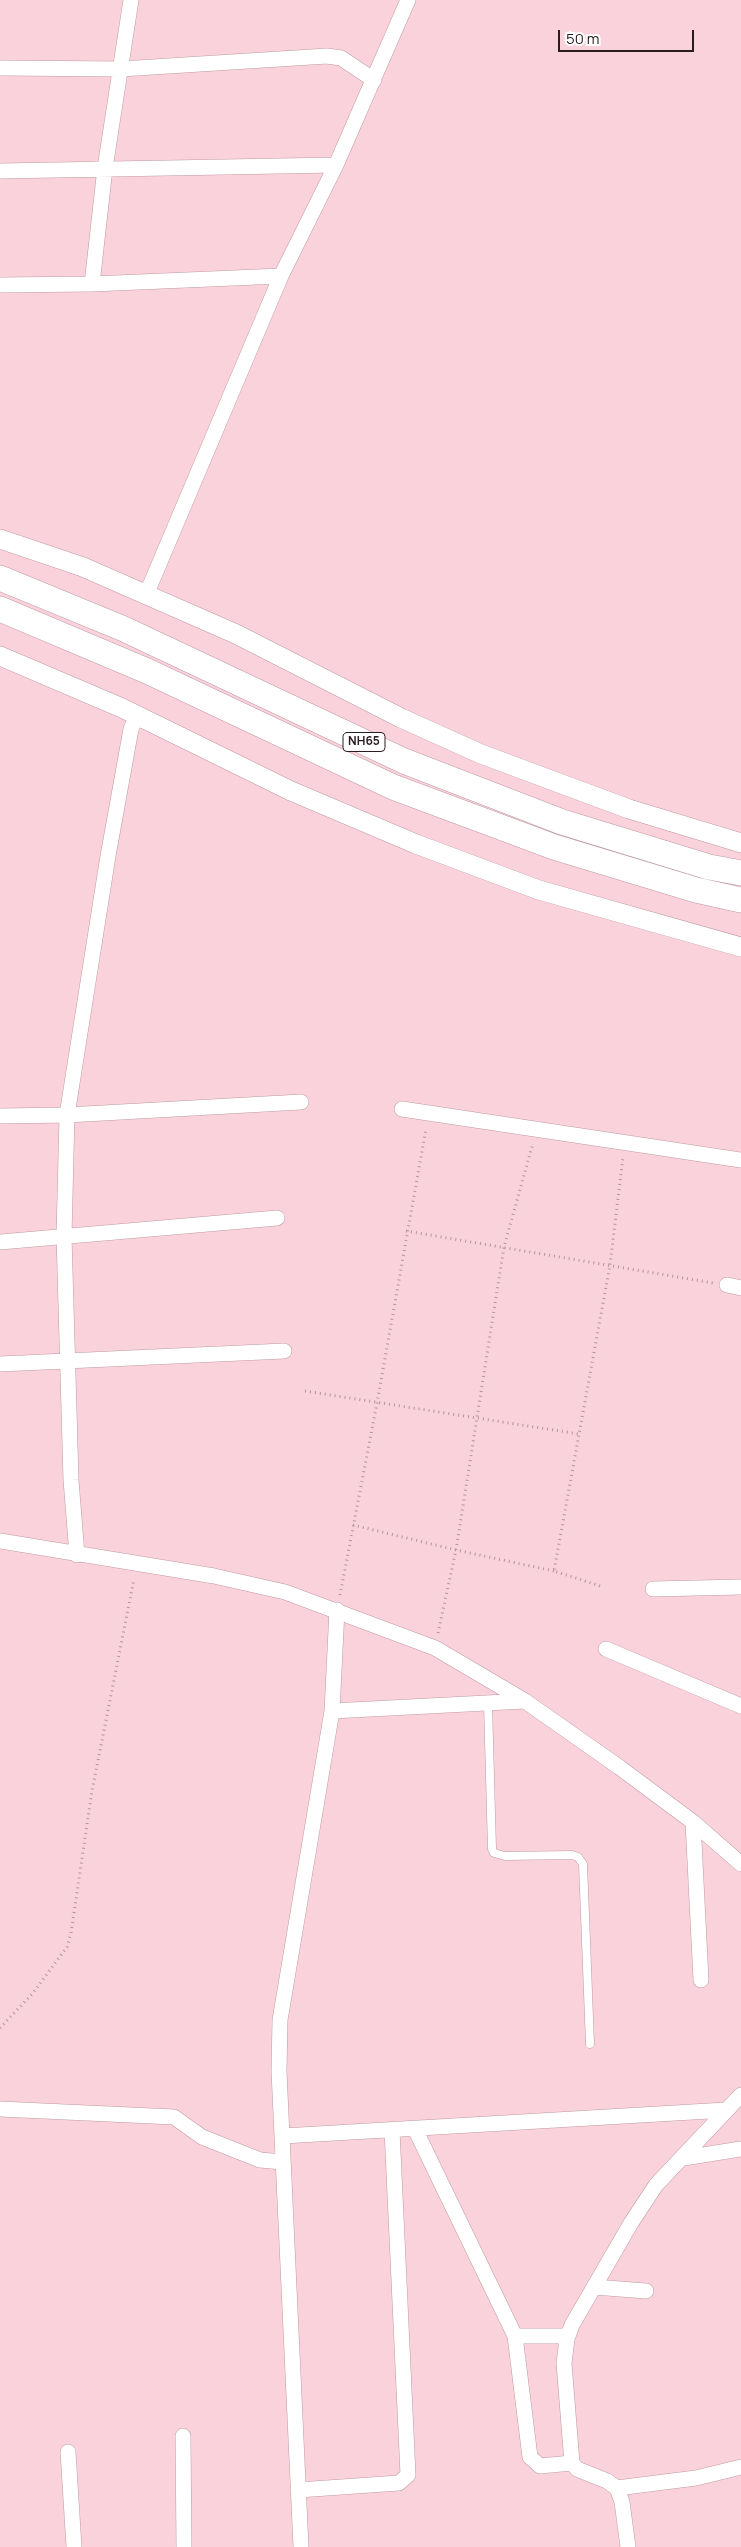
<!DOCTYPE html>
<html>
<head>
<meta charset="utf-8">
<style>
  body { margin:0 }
  #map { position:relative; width:741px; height:2547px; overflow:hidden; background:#fad2db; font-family:Manrope,sans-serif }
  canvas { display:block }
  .scale { position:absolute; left:558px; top:30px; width:136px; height:22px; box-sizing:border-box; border:2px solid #291b1e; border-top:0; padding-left:6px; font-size:15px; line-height:18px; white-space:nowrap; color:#291b1e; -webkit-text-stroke:4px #fff; paint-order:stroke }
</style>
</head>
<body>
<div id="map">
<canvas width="741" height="2547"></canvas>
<div class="scale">50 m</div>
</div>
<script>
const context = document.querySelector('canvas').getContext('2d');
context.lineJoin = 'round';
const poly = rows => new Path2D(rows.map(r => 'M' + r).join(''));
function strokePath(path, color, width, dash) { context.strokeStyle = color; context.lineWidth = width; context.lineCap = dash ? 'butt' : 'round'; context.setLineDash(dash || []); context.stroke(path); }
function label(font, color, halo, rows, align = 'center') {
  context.font = font + ' Manrope,sans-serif'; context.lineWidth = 4; context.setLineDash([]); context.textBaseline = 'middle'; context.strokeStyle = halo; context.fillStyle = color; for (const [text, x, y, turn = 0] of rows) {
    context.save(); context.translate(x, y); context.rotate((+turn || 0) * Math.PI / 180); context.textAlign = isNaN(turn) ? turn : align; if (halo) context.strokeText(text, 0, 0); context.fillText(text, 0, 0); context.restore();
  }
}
const path = poly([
  [406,1231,713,1283],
  [305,1391,579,1434],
  [353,1525,456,1550,554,1571],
  [600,1586,554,1571,610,1265,623,1157],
  [340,1595,377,1403,426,1129],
  [438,1633,456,1550,504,1247,533,1143],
  [0,2028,33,1993,67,1947,71,1933,92,1791,134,1579]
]);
const service = poly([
  [488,1704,492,1849,494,1853,505,1856,572,1855,578,1857,583,1864,590,2044]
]);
const minor = poly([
  [0,68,121,69,327,56,341,58,374,80],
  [0,171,336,165],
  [92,284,105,168,131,0],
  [0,285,92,284,281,276],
  [146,595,281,276,336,165,408,0],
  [402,1109,741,1160],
  [0,1116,67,1115,301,1102],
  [0,1242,277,1218],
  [727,1285,741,1288],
  [0,1364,284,1351],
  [0,1541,214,1576,285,1592,435,1648,525,1701,619,1767,693,1822,741,1864],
  [77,1555,71,1480,64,1236,67,1115,108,856,131,729,137,716],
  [653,1589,741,1587],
  [606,1649,741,1706],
  [332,1711,525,1701],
  [693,1822,701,1980],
  [0,2109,174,2117,202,2137,260,2160,283,2162],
  [415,2129,515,2336,568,2336],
  [283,2136,726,2110],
  [684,2158,741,2149],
  [594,2287,646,2291],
  [515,2336,530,2457,540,2466,572,2463],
  [183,2436,184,2547],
  [68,2452,74,2547],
  [617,2488,696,2478,741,2467],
  [298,2490,399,2483,408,2475,392,2130],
  [301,2547,279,2071,280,2020,332,1711,337,1610],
  [628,2547,622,2502,617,2488,607,2481,577,2469,572,2463,564,2363,567,2339,572,2325,631,2223,656,2185,741,2095]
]);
const tertiary = poly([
  [0,539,83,567,236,634,401,718,481,754,629,809,741,843],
  [0,656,122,708,291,791,416,844,539,890,741,947]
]);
const trunk = poly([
  [0,578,124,629,404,761,562,822,709,867,741,873],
  [0,609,147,671,393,787,554,847,696,890,741,900]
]);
const shields = [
  [364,742,42]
];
const shieldNames = [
  ["NH65",364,742]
];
strokePath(service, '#bf9aa2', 9);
strokePath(minor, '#bf9aa2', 16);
strokePath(tertiary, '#bf9aa2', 20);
strokePath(trunk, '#bf9aa2', 26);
strokePath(path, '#b4959c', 3, [1, 4]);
strokePath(service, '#fff', 8);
strokePath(minor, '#fff', 15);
strokePath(tertiary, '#fff', 19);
strokePath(trunk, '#fff', 25);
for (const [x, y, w] of shields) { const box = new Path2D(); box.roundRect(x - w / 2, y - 9.5, w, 19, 4); context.fillStyle = '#fff'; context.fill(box); strokePath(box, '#291b1e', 1); }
label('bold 12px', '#291b1e', null, shieldNames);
</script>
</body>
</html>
